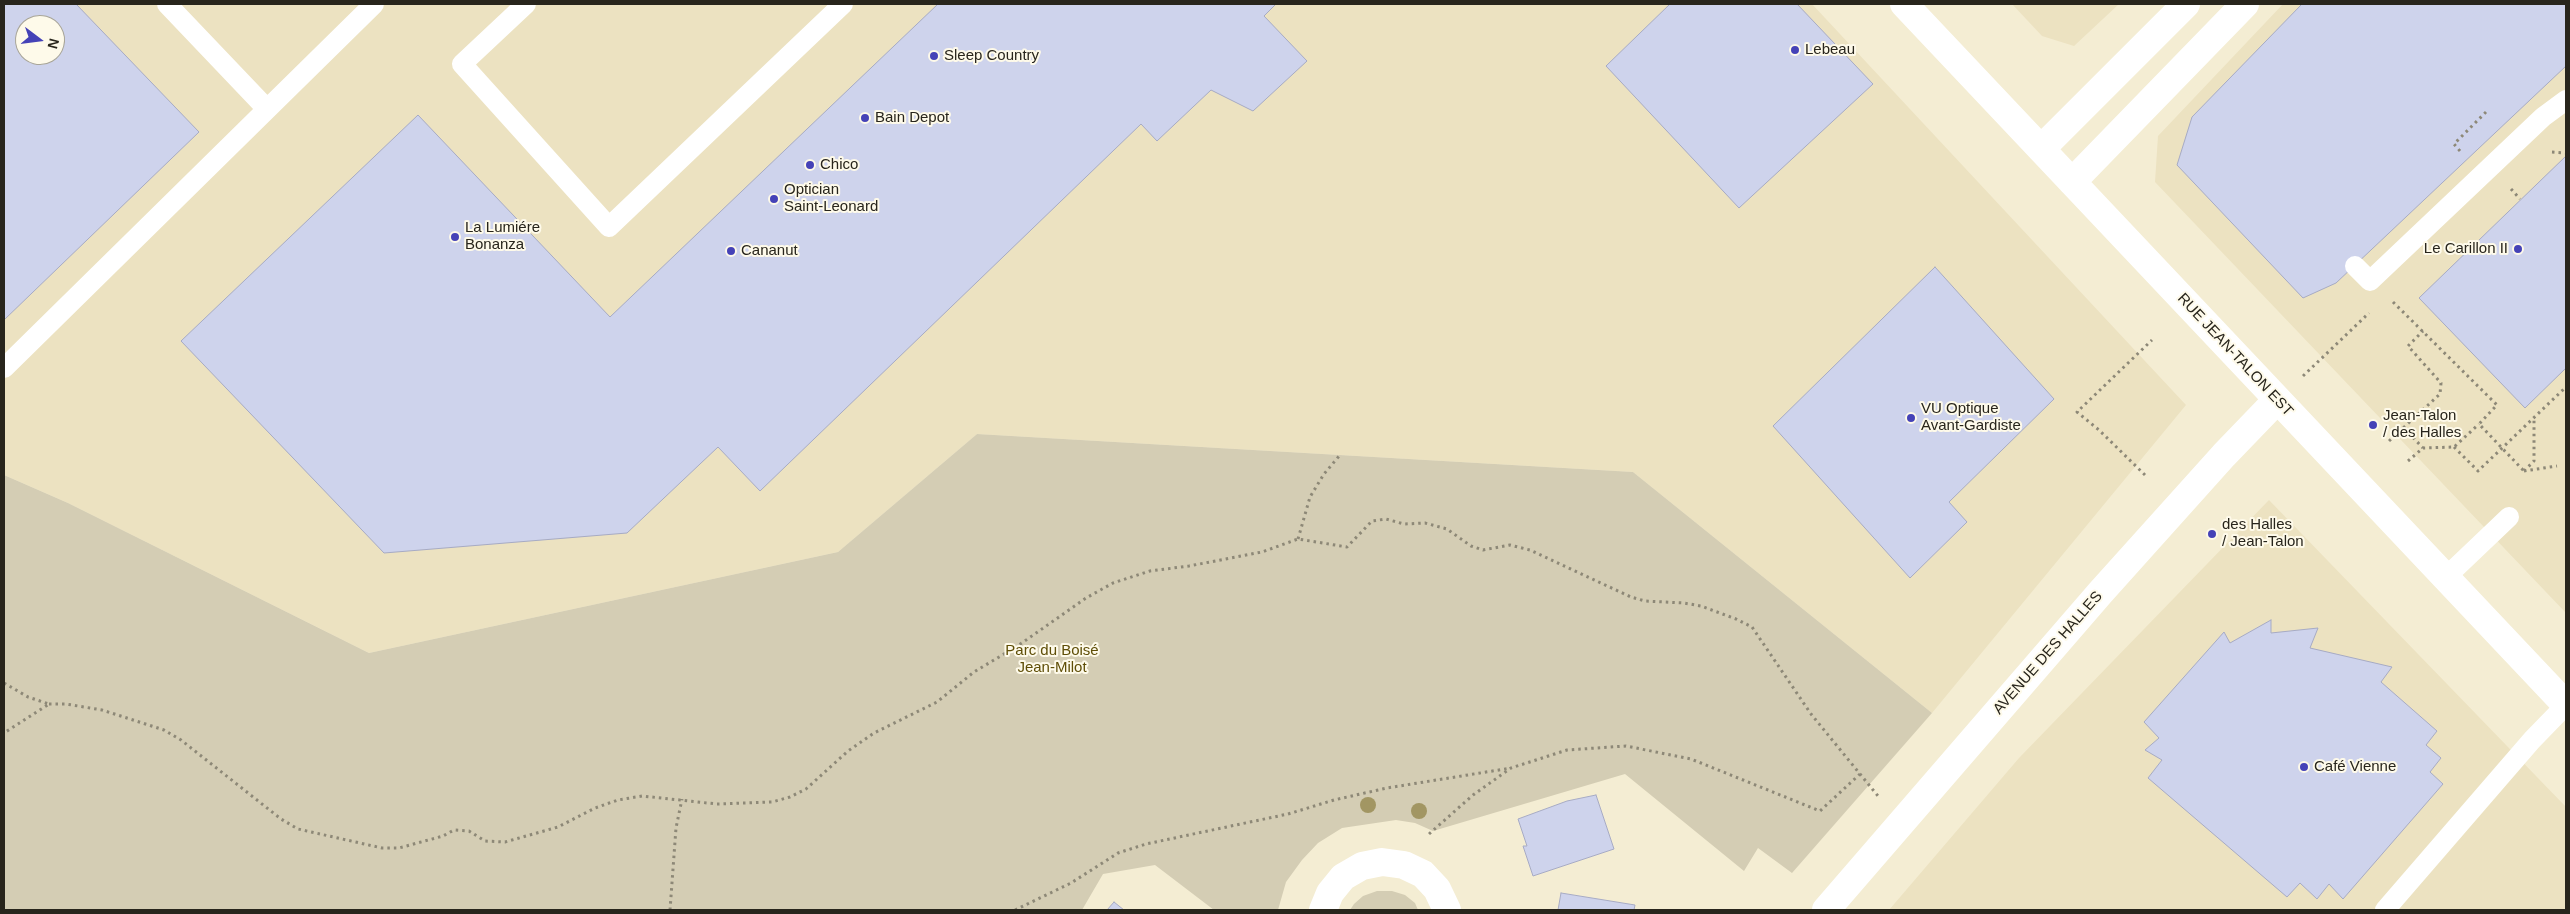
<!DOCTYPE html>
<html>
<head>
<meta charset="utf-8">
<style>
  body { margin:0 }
  #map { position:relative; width:2570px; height:914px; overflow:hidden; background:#f4edd3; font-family:Helvetica,sans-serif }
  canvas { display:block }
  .frame { position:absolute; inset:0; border:5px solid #28251c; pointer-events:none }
  .north { position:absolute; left:15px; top:15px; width:50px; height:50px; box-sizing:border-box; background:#fefaea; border:1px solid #a8a598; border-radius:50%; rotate:105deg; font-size:14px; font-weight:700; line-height:20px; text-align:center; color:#28251c }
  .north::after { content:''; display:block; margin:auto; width:18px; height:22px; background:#4542b7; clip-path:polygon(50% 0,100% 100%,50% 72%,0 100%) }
</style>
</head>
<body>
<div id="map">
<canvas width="2570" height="914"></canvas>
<div class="frame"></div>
<div class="north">N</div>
</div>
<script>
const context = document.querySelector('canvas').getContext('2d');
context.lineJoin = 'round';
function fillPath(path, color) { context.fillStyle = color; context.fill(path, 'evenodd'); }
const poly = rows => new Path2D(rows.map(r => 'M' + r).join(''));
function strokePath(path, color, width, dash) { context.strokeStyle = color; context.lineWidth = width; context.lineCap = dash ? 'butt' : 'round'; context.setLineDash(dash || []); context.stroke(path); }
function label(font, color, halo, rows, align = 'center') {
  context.font = font + ' Helvetica,sans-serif'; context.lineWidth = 4; context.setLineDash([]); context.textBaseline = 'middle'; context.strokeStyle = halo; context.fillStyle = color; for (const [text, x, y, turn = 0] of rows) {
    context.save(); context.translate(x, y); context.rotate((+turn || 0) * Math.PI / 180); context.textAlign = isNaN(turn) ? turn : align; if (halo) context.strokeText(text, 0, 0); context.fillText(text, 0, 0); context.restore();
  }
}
const built = poly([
  [4,4,1812,4,2186,405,1932,713,1633,472,977,434,838,552,369,653,68,503,4,475],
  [25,25,55,25,55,55,25,55],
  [2012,4,2119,4,2074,46,2042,36],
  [2283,4,2566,4,2566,613,2155,182,2158,136],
  [2269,500,2566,807,2566,910,1889,910,2019,758]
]);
const green = poly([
  [977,434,1633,472,1932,713,1792,873,1758,848,1744,871,1625,774,1433,831,1415,823,1396,820,1342,828,1318,843,1302,860,1286,882,1278,910,1214,910,1155,865,1103,874,1082,910,4,910,4,475,68,503,369,653,838,552],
  [1377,891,1392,891,1405,895,1415,903,1418,910,1350,910,1354,904,1363,896]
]);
const building = poly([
  [4,4,76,4,199,132,4,320,4,4],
  [25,25,55,25,55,55,25,55,25,25],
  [938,4,1276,4,1264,16,1307,61,1253,111,1211,90,1157,141,1141,124,760,491,718,447,627,533,384,553,181,341,418,115,610,317,938,4],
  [1670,4,1797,4,1873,84,1739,208,1606,66,1670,4],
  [2302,4,2566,4,2566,66,2336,283,2303,298,2177,165,2192,117,2302,4],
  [2566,156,2566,368,2525,408,2419,298,2566,156],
  [1935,267,2054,399,1949,502,1967,522,1910,578,1773,426,1935,267],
  [2271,620,2271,633,2318,628,2310,648,2392,667,2381,682,2437,731,2426,745,2441,758,2430,772,2443,784,2343,899,2329,884,2317,899,2300,883,2287,897,2148,778,2162,760,2145,750,2159,738,2144,722,2224,632,2230,643,2271,620],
  [1596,795,1614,849,1533,876,1523,846,1527,846,1518,819,1567,801,1596,795],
  [1561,893,1635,905,1634,910,1558,910,1561,893],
  [1114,902,1124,910,1107,910,1114,902]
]);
const path = poly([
  [2460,151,2454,144,2486,112],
  [2552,152,2566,153],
  [2511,189,2520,199],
  [2393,302,2497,405,2479,424,2524,471],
  [2303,376,2369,313],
  [2404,428,2423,448],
  [2389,441,2440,394,2441,383,2408,346,2423,331],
  [2454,447,2478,471,2566,387],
  [2408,461,2423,448,2454,447,2479,424],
  [2524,471,2534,461,2534,418],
  [2524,471,2557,466],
  [2145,475,2099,430,2077,412,2152,340],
  [1298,539,1310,497,1324,474,1340,455],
  [4,683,28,697,49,704,4,733],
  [49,704,66,704,102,710,164,730,181,740,281,819,298,829,382,848,399,848,443,836,454,830,469,831,485,841,505,842,558,827,595,808,618,800,642,796,717,804,772,802,790,797,806,789,848,751,874,733,937,702,974,672,1019,645,1086,598,1113,583,1150,571,1189,566,1262,552,1298,539,1347,547,1372,521,1386,519,1404,524,1425,523,1447,529,1471,546,1483,550,1510,545,1530,550,1631,597,1645,601,1684,603,1701,606,1736,619,1752,627,1811,714,1878,796],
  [1429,834,1473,795,1511,768,1567,750,1626,746,1691,759,1820,811,1860,774],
  [670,910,676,828,682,799],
  [1015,910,1071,883,1118,853,1146,844,1288,814,1334,800,1387,788,1511,768]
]);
const service = poly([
  [167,4,267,109],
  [526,4,462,64,609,227,843,4],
  [2355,266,2370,281,2543,117,2566,100],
  [4,368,374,4],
  [2446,577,2509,517],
  [2385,910,2532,740,2566,705]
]);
const minor = poly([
  [1323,910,1330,893,1343,877,1362,866,1382,862,1404,865,1423,874,1437,889,1447,910]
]);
const tertiary = poly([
  [1826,910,2100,593,2224,455,2277,400]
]);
const secondary = poly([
  [1904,4,2566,705],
  [2041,149,2186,4],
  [2072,182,2245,4]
]);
const trees = [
  [1368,805],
  [1419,811]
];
const markers = [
  [1795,50,5,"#4542b7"],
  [934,56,5,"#4542b7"],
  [865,118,5,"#4542b7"],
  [810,165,5,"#4542b7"],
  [774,199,5,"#4542b7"],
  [455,237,5,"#4542b7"],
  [2518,249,5,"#4542b7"],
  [731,251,5,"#4542b7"],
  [1911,418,5,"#4542b7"],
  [2373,425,5,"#4542b7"],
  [2212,534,5,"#4542b7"],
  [2304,767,5,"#4542b7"]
];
const poiNames = [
  ["Lebeau",1805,50],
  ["Sleep Country",944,56],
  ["Bain Depot",875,118],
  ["Chico",820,165],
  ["Optician",784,190],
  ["Saint-Leonard",784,207],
  ["La Lumiére",465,228],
  ["Bonanza",465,245],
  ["Le Carillon II",2508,249,"right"],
  ["Cananut",741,251],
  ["VU Optique",1921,409],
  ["Avant-Gardiste",1921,426],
  ["Jean-Talon",2383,416],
  ["/ des Halles",2383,433],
  ["des Halles",2222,525],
  ["/ Jean-Talon",2222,542],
  ["Café Vienne",2314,767]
];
const streetNames = [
  ["RUE JEAN-TALON EST",2235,355,47],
  ["AVENUE DES HALLES",2048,653,-49]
];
const parkNames = [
  ["Parc du Boisé",1052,651],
  ["Jean-Milot",1052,668]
];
fillPath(built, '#ece2c1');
fillPath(green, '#d4cdb4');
fillPath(building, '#ced3ec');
strokePath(building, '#a7abc4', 1);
strokePath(path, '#8d8877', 3, [2.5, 4]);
strokePath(service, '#fff', 20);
strokePath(minor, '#fff', 28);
strokePath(tertiary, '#fff', 28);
strokePath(secondary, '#fff', 28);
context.fillStyle = '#a29663';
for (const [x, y] of trees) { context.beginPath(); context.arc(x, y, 8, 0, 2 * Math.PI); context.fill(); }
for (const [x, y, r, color] of markers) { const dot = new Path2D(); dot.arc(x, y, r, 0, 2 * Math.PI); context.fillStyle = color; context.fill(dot); strokePath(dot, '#fefaea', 2); }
label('15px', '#28251c', '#fefaea', poiNames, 'left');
label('15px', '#28251c', '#fefaea', streetNames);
label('15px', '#5f4e07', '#fefaea', parkNames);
</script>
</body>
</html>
